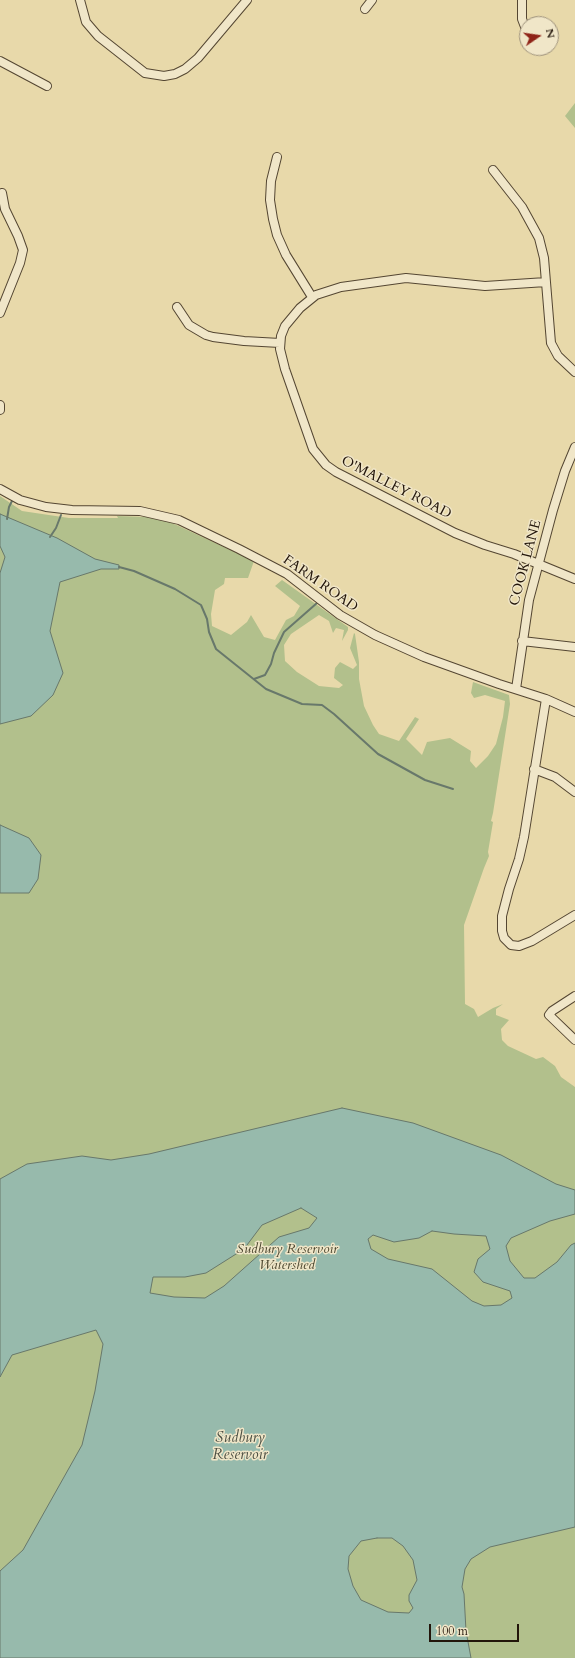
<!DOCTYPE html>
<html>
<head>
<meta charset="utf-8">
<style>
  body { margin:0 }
  #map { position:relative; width:575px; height:1658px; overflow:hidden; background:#e8d9aa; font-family:Cardo,serif }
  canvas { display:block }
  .north { position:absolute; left:519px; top:16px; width:40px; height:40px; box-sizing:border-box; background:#f0e6c8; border:1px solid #9e927c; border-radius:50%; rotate:77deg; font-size:11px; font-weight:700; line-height:16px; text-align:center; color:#22150a }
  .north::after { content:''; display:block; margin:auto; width:14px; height:18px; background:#8f2418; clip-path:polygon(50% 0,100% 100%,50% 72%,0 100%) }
  .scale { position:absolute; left:429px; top:1624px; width:90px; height:18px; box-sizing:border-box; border:2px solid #22150a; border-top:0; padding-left:5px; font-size:12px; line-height:14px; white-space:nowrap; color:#22150a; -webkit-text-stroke:3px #f0e6c8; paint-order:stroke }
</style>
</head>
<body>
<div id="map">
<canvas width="575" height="1658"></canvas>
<div class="north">N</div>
<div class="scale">100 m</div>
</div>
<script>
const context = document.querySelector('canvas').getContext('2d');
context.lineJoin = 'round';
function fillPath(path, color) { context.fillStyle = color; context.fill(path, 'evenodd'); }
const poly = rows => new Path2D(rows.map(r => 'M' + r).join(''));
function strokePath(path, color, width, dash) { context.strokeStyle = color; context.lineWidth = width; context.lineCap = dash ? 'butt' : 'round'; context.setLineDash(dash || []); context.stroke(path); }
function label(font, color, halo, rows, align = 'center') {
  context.font = font + ' Cardo,serif'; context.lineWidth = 3; context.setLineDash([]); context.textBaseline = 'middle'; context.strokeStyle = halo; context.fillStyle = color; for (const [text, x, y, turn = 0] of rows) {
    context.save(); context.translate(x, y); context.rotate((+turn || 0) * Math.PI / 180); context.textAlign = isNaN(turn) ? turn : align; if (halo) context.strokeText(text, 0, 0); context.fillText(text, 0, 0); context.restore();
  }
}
const green = poly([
  [575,103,575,128,565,116],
  [0,496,22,511,69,518,118,518,117,516,148,517,170,522,254,561,248,578,225,578,224,584,215,590,211,614,212,626,231,635,247,622,251,615,264,637,275,640,286,620,294,616,300,606,275,586,282,580,348,627,348,630,342,641,344,630,336,628,333,633,329,621,319,615,291,634,284,645,285,661,297,672,319,686,339,688,343,685,334,678,335,668,340,662,353,669,357,665,350,648,354,633,355,634,359,662,359,679,364,706,373,725,379,734,399,741,415,717,419,719,406,739,422,755,427,742,450,738,471,751,470,761,476,768,488,756,496,744,503,717,505,701,485,695,474,698,471,693,473,682,509,695,510,704,493,813,491,821,493,822,488,852,489,856,484,868,464,925,465,1004,474,1009,478,1017,493,1008,503,1004,496,1009,496,1015,509,1020,501,1029,502,1040,508,1046,536,1059,543,1057,555,1066,561,1077,575,1087,575,1658,0,1658]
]);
const water = poly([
  [0,514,57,538,95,559,119,565,119,569,101,569,60,582,50,631,63,673,53,695,31,716,0,724,0,573,5,557,0,546,0,514],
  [0,825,29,838,41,855,38,879,29,893,0,893,0,825],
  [342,1108,413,1123,501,1155,556,1184,575,1190,575,1214,550,1221,511,1238,506,1246,510,1261,524,1278,535,1278,557,1262,571,1245,575,1243,575,1527,490,1547,471,1559,465,1569,462,1587,464,1594,466,1631,471,1658,0,1658,0,1571,23,1550,82,1445,95,1391,103,1344,96,1330,12,1355,0,1377,0,1179,27,1164,82,1156,111,1160,149,1154,342,1108],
  [301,1208,317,1218,309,1228,279,1237,224,1286,205,1298,174,1297,150,1293,153,1277,185,1277,206,1273,244,1249,262,1225,301,1208],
  [432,1231,454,1234,486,1236,490,1249,478,1259,474,1272,483,1282,510,1291,512,1298,501,1305,484,1306,472,1301,432,1269,388,1259,371,1249,368,1239,373,1235,394,1242,419,1238,432,1231],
  [377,1538,392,1538,403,1546,413,1560,417,1580,409,1595,409,1601,413,1608,409,1613,388,1612,361,1600,353,1586,348,1569,349,1556,361,1541,377,1538]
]);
const stream = poly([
  [7,519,9,507,12,501],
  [50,537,56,528,61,515],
  [119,567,134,571,175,589,201,605,207,619,209,632,216,649,266,689,302,704,322,705,334,714,378,754,425,780,453,789],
  [254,679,265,675,271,664,274,653,284,632,317,603]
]);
const minor = poly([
  [80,0,86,22,98,36,145,73,164,76,175,74,185,69,198,58,247,0],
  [522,0,522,19,527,32],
  [365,9,372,0],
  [0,61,47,86],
  [277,157,271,181,270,200,273,219,277,235,286,255,312,297],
  [493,170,522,207,539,238,544,258,551,343,558,356,575,372],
  [546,282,485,286,406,278,341,287,316,295,300,308,285,326,281,336,280,349,285,369,313,449,326,465,336,472,455,533,485,545,514,554,575,579],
  [177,307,189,325,206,335,213,337,244,341,280,343],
  [0,313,20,263,23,250,18,236,5,209,2,193],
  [0,405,0,410],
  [0,489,20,500,46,507,72,510,140,511,179,520,239,549,287,574,340,615,375,635,424,657,499,684,546,699,575,712],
  [522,641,575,647],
  [516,689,529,600,553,510,565,471,575,447],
  [546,699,524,837,519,859,509,889,502,916,502,931,504,938,511,945,519,946,532,941,575,915],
  [534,769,555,777,575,792],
  [575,996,552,1011,549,1015,575,1040]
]);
const streetNames = [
  ["O'MALLEY ROAD",396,488,27],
  ["COOK LANE",526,563,-75],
  ["FARM ROAD",320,584,35]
];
const parkNames = [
  ["Sudbury Reservoir",287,1250],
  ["Watershed",287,1266]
];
const waterNames = [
  ["Sudbury",240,1439],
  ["Reservoir",240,1456]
];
fillPath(green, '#b2c08c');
fillPath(water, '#97baac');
strokePath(water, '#68786b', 1);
strokePath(stream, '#68786b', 2);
strokePath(minor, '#544632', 10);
strokePath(minor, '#f0e6c8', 8);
label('14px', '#22150a', '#f0e6c8', streetNames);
label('italic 14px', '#4d4831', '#f0e6c8', parkNames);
label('italic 15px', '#4b4f43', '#f0e6c8', waterNames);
</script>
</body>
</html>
